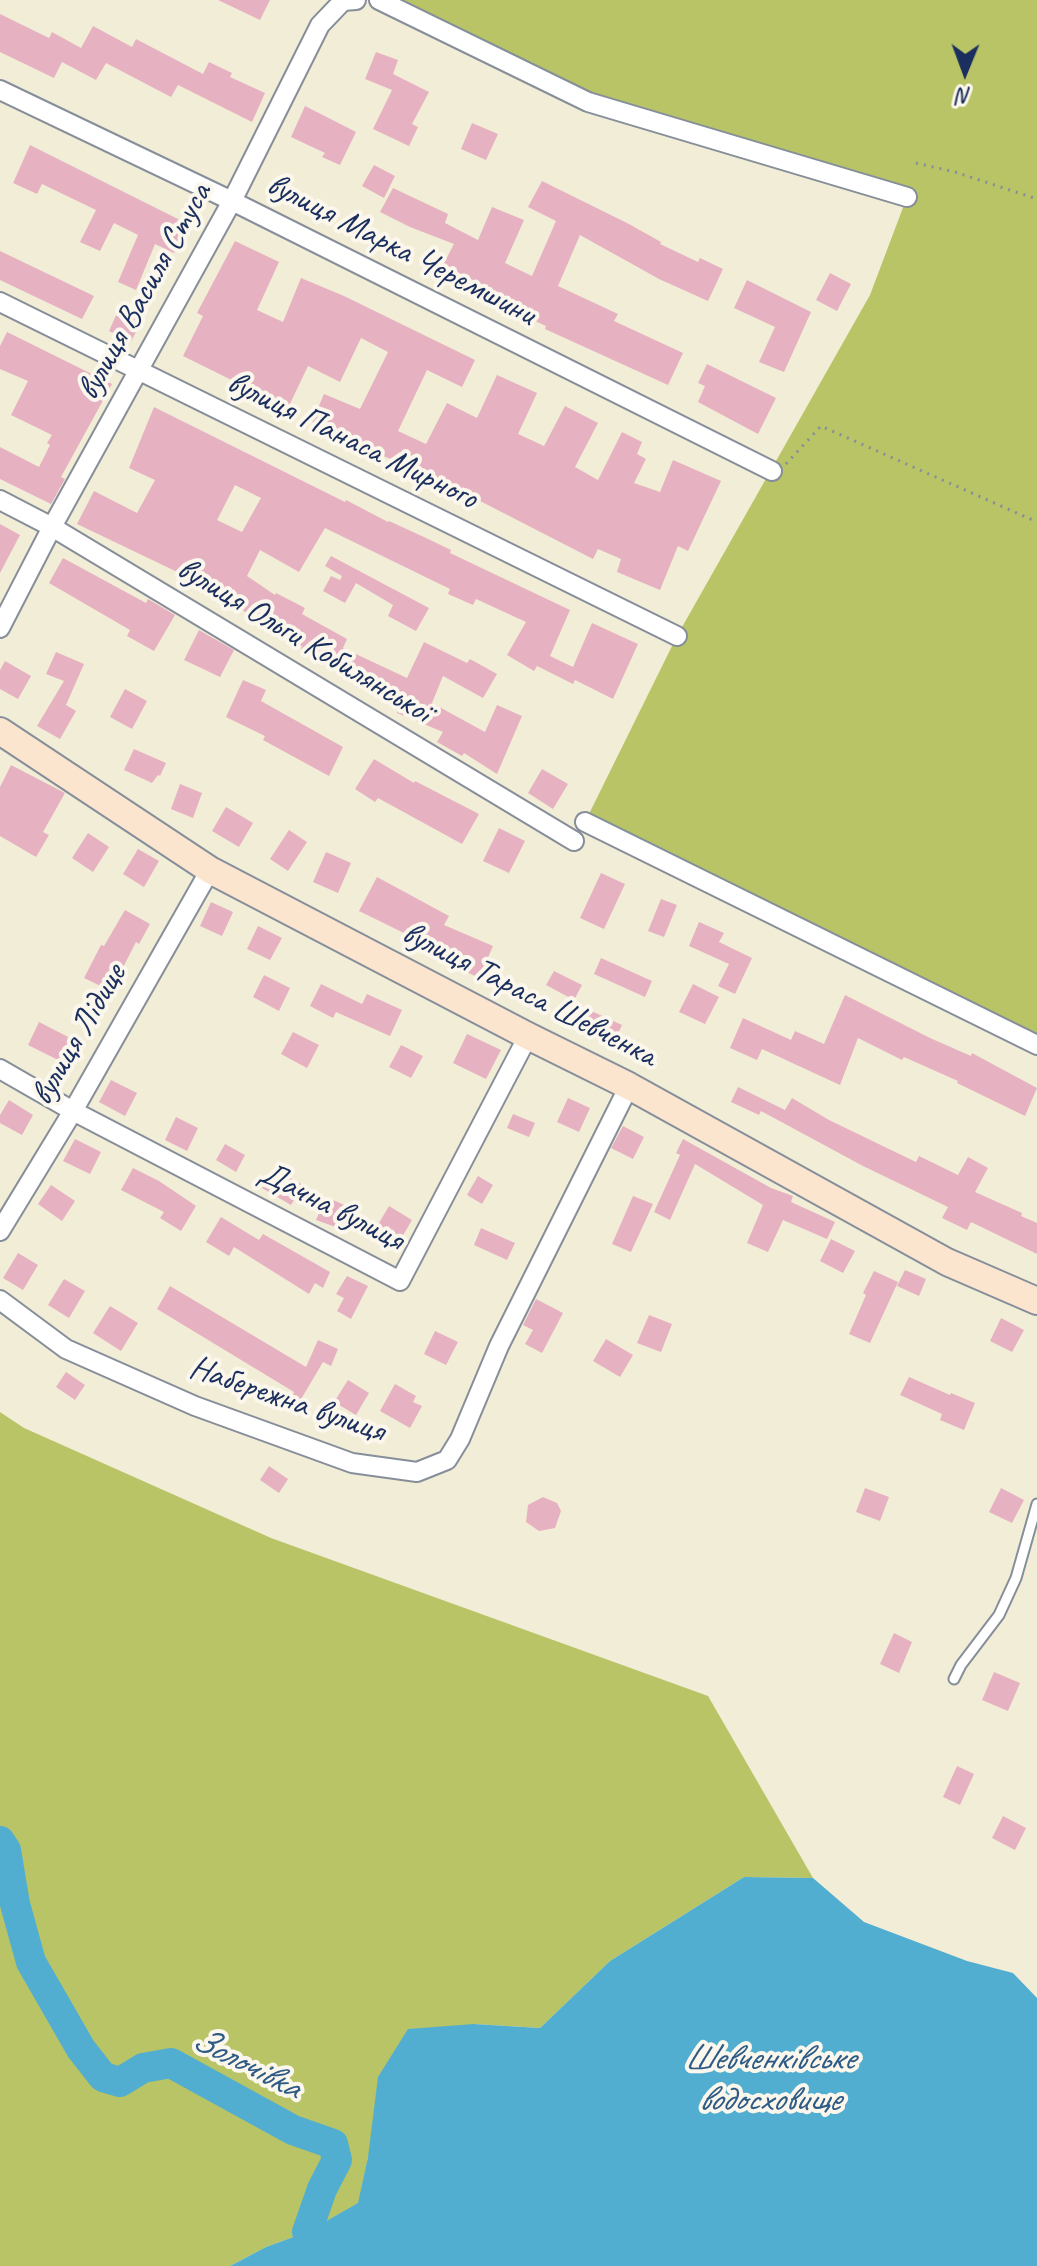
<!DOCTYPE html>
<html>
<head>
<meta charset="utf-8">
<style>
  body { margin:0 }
  #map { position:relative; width:1037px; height:2266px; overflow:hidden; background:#f2edd6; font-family:Caveat,sans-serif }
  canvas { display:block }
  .north { position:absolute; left:925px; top:32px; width:80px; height:80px; -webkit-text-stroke:6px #fbf7ec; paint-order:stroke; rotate:181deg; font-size:22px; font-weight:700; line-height:32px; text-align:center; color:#1b2f5e }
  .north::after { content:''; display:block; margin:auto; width:28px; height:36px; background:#1b2f5e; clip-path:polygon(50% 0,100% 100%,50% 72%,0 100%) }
</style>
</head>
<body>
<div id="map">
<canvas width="1037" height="2266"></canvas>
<div class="north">N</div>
</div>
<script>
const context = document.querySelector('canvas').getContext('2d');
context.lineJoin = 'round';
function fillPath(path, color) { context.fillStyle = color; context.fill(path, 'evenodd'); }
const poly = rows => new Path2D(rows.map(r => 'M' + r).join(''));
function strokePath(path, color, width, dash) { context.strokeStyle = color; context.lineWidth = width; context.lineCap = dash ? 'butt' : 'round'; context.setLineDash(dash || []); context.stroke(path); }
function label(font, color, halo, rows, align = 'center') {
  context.font = font + ' Caveat,sans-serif'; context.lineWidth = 8; context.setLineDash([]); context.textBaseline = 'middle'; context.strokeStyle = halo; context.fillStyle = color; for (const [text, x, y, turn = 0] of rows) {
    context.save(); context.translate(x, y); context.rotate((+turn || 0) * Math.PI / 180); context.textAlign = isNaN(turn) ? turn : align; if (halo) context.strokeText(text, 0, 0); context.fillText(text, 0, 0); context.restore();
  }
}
const green = poly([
  [379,0,1037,0,1037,1045,585,822,677,636,870,295,907,197,588,102],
  [0,1412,24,1428,271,1538,708,1696,813,1878,744,1877,610,1961,540,2028,474,2024,368,2157,359,2203,307,2232,266,2247,230,2266,0,2266]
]);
const water = poly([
  [744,1877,813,1878,864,1922,967,1961,1013,1973,1037,1998,1037,2266,230,2266,266,2247,307,2232,358,2203,368,2157,378,2077,408,2029,474,2024,540,2028,610,1961]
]);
const river = poly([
  [0,1841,6,1850,15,1904,31,1962,81,2049,103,2077,120,2082,143,2068,171,2063,293,2130,333,2144,337,2160,322,2189,307,2232]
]);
const building = poly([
  [218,0,270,0,260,20],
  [0,14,49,38,52,32,81,48,93,26,132,47,136,39,203,74,209,62,232,73,230,77,265,93,252,122,178,85,171,97,106,63,96,80,62,62,54,78,0,52],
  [376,52,398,60,393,74,429,92,412,124,418,127,409,146,373,129,392,90,365,79],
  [305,106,356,132,340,165,322,157,325,153,291,137],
  [472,123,498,134,486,160,461,149],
  [30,145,188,224,174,253,155,244,136,290,118,282,138,235,114,223,100,251,80,242,96,210,42,184,37,194,13,183],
  [374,165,395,176,384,198,362,186],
  [542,181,629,224,661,242,660,244,698,262,700,258,723,269,708,301,659,279,580,235,558,286,618,314,614,321,683,353,668,385,545,329,546,326,481,296,485,286,443,265,454,244,410,227,380,212,393,188,448,214,445,223,478,240,492,207,524,220,505,263,532,276,556,221,528,207],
  [235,241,279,262,257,310,283,322,301,278,344,296,475,360,462,387,427,370,398,431,426,444,447,403,477,418,497,375,537,393,518,434,544,446,565,406,598,423,575,467,598,480,622,432,642,442,637,454,646,459,634,483,660,492,673,460,721,481,688,551,678,546,660,590,617,572,621,559,598,549,593,559,445,483,379,454,380,451,312,422,324,394,360,409,388,352,361,338,340,382,308,366,288,408,183,356,203,316,197,313],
  [0,251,94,296,82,319,0,280],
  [830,273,851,284,837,311,816,300],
  [747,280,811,312,784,372,759,362,775,327,734,308],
  [122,302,145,313,131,342,109,331],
  [7,332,112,384,61,477,65,479,51,504,0,479,0,447,39,467,50,445,47,443,52,435,11,415,28,381,0,369,0,346],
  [707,364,776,398,758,434,698,402,705,386,698,383],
  [154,407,345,502,346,500,388,522,389,521,424,537,451,550,450,553,570,610,550,656,573,667,592,623,638,644,613,699,575,680,573,684,537,666,534,671,507,655,526,622,476,599,473,605,448,594,450,589,325,528,299,572,260,550,247,576,275,595,276,593,305,608,302,614,347,639,343,648,407,678,424,642,467,663,470,659,497,674,483,698,443,676,432,703,485,732,497,705,522,716,497,774,464,753,462,756,437,742,443,732,397,713,402,701,301,649,302,646,260,624,261,622,216,593,217,591,77,524,94,491,137,513,155,480,129,468],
  [235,485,261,498,242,532,217,520],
  [0,524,20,535,0,573],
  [331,556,429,608,416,631,388,616,393,605,356,583,345,603,323,591,331,576,340,580,342,576,325,566],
  [63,558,146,603,148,599,175,615,154,651,127,636,130,630,49,583],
  [199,630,234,650,220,677,184,660],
  [56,652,84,664,66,705,76,711,60,739,37,726,64,681,46,674],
  [5,661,31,676,18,699,0,689,0,670],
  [243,680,266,690,261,701,343,747,329,776,263,740,265,736,226,717],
  [125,689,147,701,132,729,110,717],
  [134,749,166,763,160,776,158,775,152,783,124,770],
  [374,759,414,783,415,781,479,814,462,844,378,798,375,802,355,789],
  [11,765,65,793,43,832,49,835,36,857,0,836,0,787],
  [542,769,568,784,553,809,528,793],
  [180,784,202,793,193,818,171,809],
  [226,807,253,823,239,847,212,831],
  [499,828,525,841,509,873,483,861],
  [289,830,307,842,288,871,270,859],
  [88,833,109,847,93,872,72,858],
  [138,849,159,861,144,887,123,874],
  [326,852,351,863,338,893,313,882],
  [601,873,625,884,604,929,580,918],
  [377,877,449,916,444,925,493,946,479,978,450,964,404,938,406,934,359,911],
  [661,899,677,905,664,937,648,931],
  [211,902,233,912,222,936,200,926],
  [125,910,150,924,139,944,136,942,111,991,84,978,101,945,104,946],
  [699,922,724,933,719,942,752,958,735,994,718,986,729,964,689,946],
  [258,926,282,938,270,960,247,949],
  [601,958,652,981,645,997,594,974],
  [554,971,582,985,574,1000,546,985],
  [264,975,290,988,279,1011,253,997],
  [321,984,362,1004,367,994,402,1010,390,1036,336,1012,333,1018,310,1006],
  [693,984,719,997,705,1024,679,1012],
  [845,995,930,1038,971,1056,972,1053,1037,1088,1025,1116,957,1083,958,1081,904,1057,902,1060,858,1038,840,1085,762,1049,757,1060,730,1048,743,1018,791,1040,795,1031,824,1044],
  [587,1009,622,1025,612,1046,577,1030],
  [39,1022,76,1041,64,1063,28,1045],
  [293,1032,319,1045,307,1068,281,1054],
  [467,1034,501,1050,486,1079,453,1063],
  [401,1045,423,1056,411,1078,389,1067],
  [111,1080,137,1093,125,1116,99,1102],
  [738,1087,785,1110,792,1098,829,1120,916,1162,919,1156,958,1175,968,1157,988,1168,975,1192,1022,1213,1021,1216,1037,1223,1037,1254,971,1222,967,1230,942,1218,948,1207,863,1166,761,1111,759,1115,731,1102],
  [568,1098,590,1108,579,1132,557,1122],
  [9,1100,33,1115,22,1135,0,1123,0,1115],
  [513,1114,535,1123,529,1137,507,1128],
  [176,1117,198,1128,187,1151,165,1140],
  [623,1126,644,1137,633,1159,611,1148],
  [75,1139,101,1152,90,1174,63,1161],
  [683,1139,771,1188,793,1196,791,1202,835,1222,827,1239,783,1220,768,1252,747,1243,763,1205,695,1164,670,1220,654,1212,680,1155,676,1153],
  [225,1144,245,1155,236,1172,216,1160],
  [133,1168,159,1181,196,1206,181,1231,160,1218,164,1212,121,1190],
  [274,1169,303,1185,291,1205,262,1188],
  [478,1176,493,1185,482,1204,467,1195],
  [51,1185,75,1201,62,1221,38,1204],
  [633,1196,653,1204,631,1252,612,1244],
  [326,1197,356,1210,347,1231,316,1220],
  [389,1206,412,1220,395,1249,372,1235],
  [221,1217,259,1240,263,1234,330,1272,323,1288,315,1283,309,1294,234,1247,229,1256,206,1242],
  [481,1228,515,1243,507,1260,474,1245],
  [831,1239,855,1251,843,1273,820,1261],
  [18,1253,38,1265,23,1290,3,1278],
  [905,1270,926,1279,919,1296,897,1286],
  [874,1271,898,1282,870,1343,849,1334,866,1295,863,1293],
  [347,1276,368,1286,351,1319,337,1311,344,1298,336,1294],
  [64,1279,85,1291,69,1318,48,1305],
  [170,1286,306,1367,318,1340,338,1349,331,1366,323,1362,300,1401,292,1397,294,1392,157,1309],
  [536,1299,563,1313,542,1353,525,1344,533,1330,523,1325],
  [110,1306,138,1323,121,1351,93,1333],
  [649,1315,672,1324,661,1352,637,1343],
  [1001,1318,1024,1330,1012,1352,990,1341],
  [435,1331,458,1342,446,1365,424,1354],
  [606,1339,633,1355,620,1377,593,1361],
  [66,1372,85,1385,75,1400,56,1387],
  [909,1377,950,1395,951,1393,975,1403,964,1430,940,1420,942,1414,900,1395],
  [348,1380,369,1393,356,1415,334,1402],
  [395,1384,416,1396,413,1402,422,1406,410,1428,380,1411],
  [269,1466,288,1479,279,1493,260,1480],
  [865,1488,889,1497,880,1521,856,1512],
  [1001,1488,1024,1500,1012,1523,989,1512],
  [543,1497,557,1503,561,1511,555,1528,539,1531,526,1522,528,1505],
  [894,1633,912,1642,899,1673,880,1664],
  [994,1672,1020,1683,1008,1711,982,1700],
  [957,1766,974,1774,960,1805,943,1797],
  [1003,1816,1026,1828,1015,1850,992,1838]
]);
const path = poly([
  [916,163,955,172,1037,199],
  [786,464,821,426,1037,522]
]);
const lane = poly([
  [954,1679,961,1665,999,1615,1016,1578,1037,1504]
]);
const street = poly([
  [379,0,588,102,907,197],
  [0,90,232,201,772,471],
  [0,302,677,636],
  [0,500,52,527,574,841],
  [0,628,52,527,232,201,320,25,343,1,356,0],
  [585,822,1037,1045],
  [0,1069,73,1111,400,1281,528,1036],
  [0,1231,73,1111,210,870],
  [0,1300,66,1349,195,1406,352,1463,417,1472,447,1460,460,1439,499,1346,629,1086]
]);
const secondary = poly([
  [0,731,210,870,528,1036,629,1086,947,1262,1037,1301]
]);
const streetNames = [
  ["вулиця Марка Черемшини",401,250,27],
  ["вулиця Василя Стуса",145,292,-61],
  ["вулиця Панаса Мирного",352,441,26],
  ["вулиця Ольги Кобилянської",304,641,31],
  ["вулиця Тараса Шевченка",529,995,27],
  ["вулиця Лідице",79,1035,-60],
  ["Дачна вулиця",331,1207,27],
  ["Набережна вулиця",287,1400,19]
];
const waterNames = [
  ["Шевченківське",769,2060],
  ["водосховище",769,2101],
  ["Золочівка",246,2064,27]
];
fillPath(green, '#b8c466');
fillPath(water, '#51aed0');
strokePath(river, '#51aed0', 30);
fillPath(building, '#e6b2c1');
strokePath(lane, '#868e9a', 13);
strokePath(street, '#868e9a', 22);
strokePath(secondary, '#868e9a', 30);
strokePath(path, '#868e9a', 3, [2, 6]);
strokePath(lane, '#fff', 9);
strokePath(street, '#fff', 18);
strokePath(secondary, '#fbe5cf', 26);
label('34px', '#1b2f5e', '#fbf7ec', streetNames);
label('italic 36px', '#2e5b86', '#fbf7ec', waterNames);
</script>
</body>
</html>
